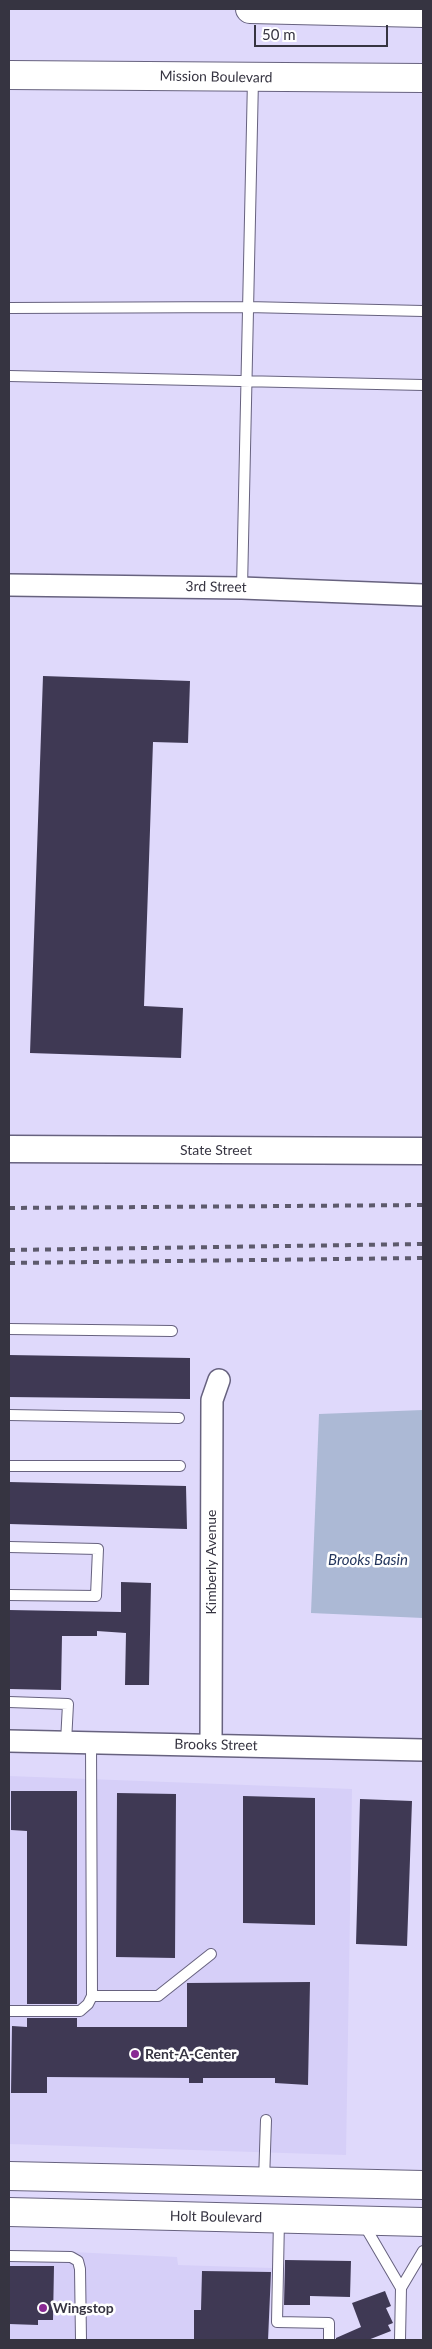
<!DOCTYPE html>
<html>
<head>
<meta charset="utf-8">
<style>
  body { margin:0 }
  #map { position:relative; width:432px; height:2349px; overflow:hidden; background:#dfd9fb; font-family:Lato,sans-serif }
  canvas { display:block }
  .frame { position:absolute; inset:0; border:10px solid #363441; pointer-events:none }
  .scale { position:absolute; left:254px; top:25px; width:134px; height:22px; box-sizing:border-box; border:2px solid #363441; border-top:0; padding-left:6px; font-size:15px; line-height:18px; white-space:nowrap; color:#363441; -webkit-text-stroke:4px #fff; paint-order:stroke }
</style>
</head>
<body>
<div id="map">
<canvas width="432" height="2349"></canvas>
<div class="frame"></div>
<div class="scale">50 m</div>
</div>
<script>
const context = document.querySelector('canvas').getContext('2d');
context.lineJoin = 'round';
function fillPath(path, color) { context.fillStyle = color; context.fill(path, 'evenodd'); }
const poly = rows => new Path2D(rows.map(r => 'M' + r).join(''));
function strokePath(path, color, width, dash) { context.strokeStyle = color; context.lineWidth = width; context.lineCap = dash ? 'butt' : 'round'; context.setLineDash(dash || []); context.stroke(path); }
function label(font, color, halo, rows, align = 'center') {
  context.font = font + ' Lato,sans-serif'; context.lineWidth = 5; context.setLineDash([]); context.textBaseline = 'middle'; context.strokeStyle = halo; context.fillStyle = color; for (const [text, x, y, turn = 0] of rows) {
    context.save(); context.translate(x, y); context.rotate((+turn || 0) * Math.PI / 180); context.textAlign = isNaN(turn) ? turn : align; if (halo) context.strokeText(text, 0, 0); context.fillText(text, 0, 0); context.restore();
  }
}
const built = poly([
  [9,1776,352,1789,346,2155,9,2144],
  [30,2250,177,2257,178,2265,272,2268,269,2340,9,2340,9,2251]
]);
const water = poly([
  [423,1410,423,1618,311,1613,319,1414]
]);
const building = poly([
  [43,676,190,681,188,743,153,742,144,1006,183,1008,181,1058,30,1053],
  [9,1355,190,1358,190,1399,9,1397],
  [9,1482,186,1486,187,1529,9,1524],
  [121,1582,151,1583,149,1685,125,1685,126,1633,97,1631,97,1636,62,1636,61,1690,9,1689,9,1610,121,1612],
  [11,1791,77,1791,77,2004,27,2004,27,1831,11,1830],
  [117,1793,176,1794,175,1958,116,1957],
  [243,1796,315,1798,315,1925,243,1923],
  [360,1799,412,1801,407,1946,356,1944],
  [310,1982,308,2085,275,2083,275,2078,203,2078,203,2083,189,2083,189,2078,47,2077,47,2093,11,2093,12,2026,27,2027,27,2018,77,2018,77,2027,187,2027,187,1983],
  [285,2260,351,2261,350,2297,310,2296,310,2305,284,2305],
  [9,2266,54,2266,53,2320,38,2320,38,2325,9,2324],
  [202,2271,271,2272,268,2340,194,2340,194,2310,201,2310],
  [385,2291,391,2306,386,2308,393,2323,388,2325,391,2331,368,2340,336,2340,336,2338,361,2327,352,2303]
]);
const service = poly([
  [9,308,247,307,423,311],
  [9,376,423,385],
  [242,588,253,79],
  [9,1329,172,1331],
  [9,1415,179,1418],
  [9,1466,180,1466],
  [9,1547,98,1549,96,1596,9,1595],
  [9,1702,68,1704,66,1742],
  [92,1996,158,1996,211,1954],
  [9,2011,80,2011,88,2004,92,1996,91,1742],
  [264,2181,266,2120],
  [279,2219,277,2322,329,2323,329,2340],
  [363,2223,401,2288,400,2340],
  [9,2256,71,2257,78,2261,80,2269,81,2340],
  [401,2288,423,2251]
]);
const minor = poly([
  [9,585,242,588,423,595],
  [9,1741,423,1750],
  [211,1745,212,1400,219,1380]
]);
const tertiary = poly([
  [9,1149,423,1151]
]);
const primary = poly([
  [250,9,423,13],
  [9,75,423,78],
  [9,2176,423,2185],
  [9,2212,423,2222]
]);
const rail = poly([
  [9,1208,423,1205],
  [9,1250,423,1244],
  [9,1263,423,1258]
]);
const markers = [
  [135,2054,5,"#892993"],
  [43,2308,5,"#892993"]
];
const streetNames = [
  ["Mission Boulevard",216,77,1],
  ["3rd Street",216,587,1],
  ["State Street",216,1150],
  ["Kimberly Avenue",211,1562,-90],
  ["Brooks Street",216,1745,1],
  ["Holt Boulevard",216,2217,1]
];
const poiNames = [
  ["Rent-A-Center",145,2054],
  ["Wingstop",53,2308]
];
const waterNames = [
  ["Brooks Basin",368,1560]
];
fillPath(built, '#d6cff8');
fillPath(water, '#acb9d5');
fillPath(building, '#3f3954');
strokePath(service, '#67627f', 12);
strokePath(minor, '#67627f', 24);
strokePath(tertiary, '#67627f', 29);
strokePath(primary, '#67627f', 30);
strokePath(service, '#fff', 10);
strokePath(minor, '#fff', 21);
strokePath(tertiary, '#fff', 26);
strokePath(primary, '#fff', 28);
strokePath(rail, '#5d5a6c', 4, [6, 6]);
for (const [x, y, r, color] of markers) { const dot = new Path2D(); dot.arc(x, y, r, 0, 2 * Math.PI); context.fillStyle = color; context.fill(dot); strokePath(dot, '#fff', 2); }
label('14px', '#363441', '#fff', streetNames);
label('bold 14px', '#363441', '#fff', poiNames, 'left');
label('italic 15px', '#25375e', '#fff', waterNames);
</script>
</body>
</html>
